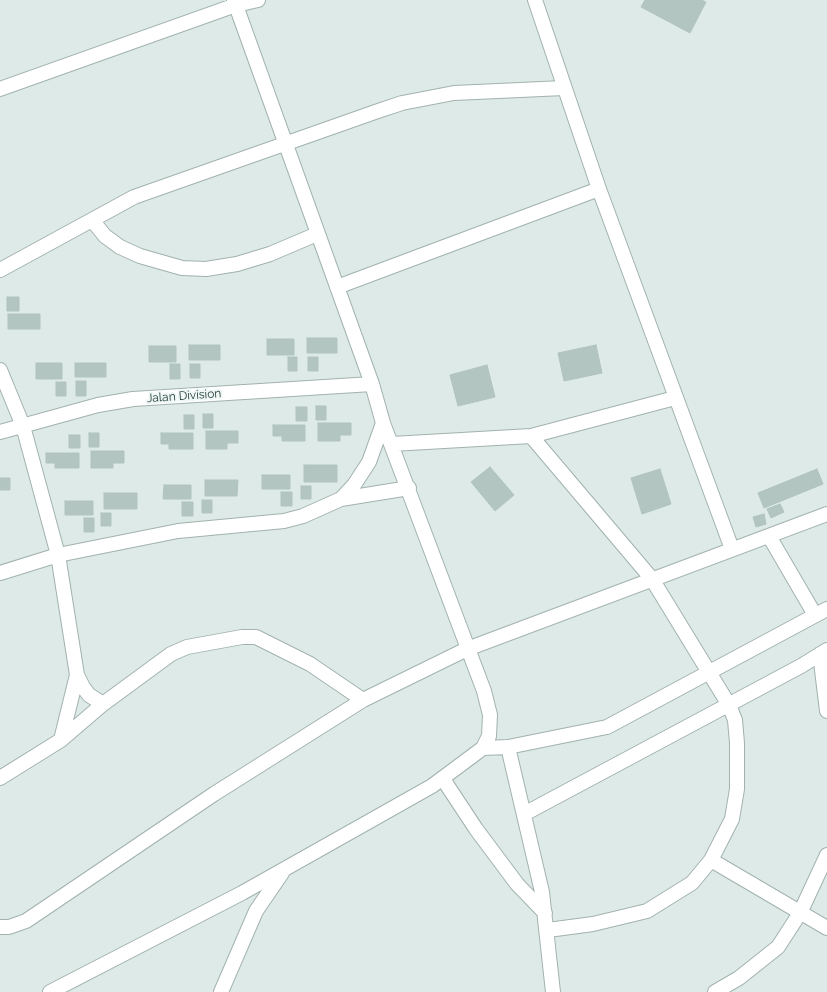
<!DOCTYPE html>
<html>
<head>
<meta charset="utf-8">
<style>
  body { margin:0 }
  canvas { display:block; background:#deeae7 }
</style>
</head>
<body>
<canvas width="827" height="992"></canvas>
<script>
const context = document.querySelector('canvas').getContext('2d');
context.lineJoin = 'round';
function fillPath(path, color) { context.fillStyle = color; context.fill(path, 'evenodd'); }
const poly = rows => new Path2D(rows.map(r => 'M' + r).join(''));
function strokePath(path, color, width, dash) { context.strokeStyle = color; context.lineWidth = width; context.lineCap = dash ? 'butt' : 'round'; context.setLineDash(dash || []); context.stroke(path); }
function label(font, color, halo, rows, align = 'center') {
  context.font = font + ' Raleway,sans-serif'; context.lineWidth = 4; context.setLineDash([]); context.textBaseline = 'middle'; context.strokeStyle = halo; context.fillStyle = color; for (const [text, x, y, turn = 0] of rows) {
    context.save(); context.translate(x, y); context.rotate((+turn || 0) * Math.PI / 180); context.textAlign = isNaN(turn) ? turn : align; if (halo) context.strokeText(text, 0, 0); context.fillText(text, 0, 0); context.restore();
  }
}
const building = poly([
  [645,0,701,0,706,2,690,33,641,7,645,0],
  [7,297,19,297,19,311,7,311,7,297],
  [8,314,40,314,40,329,8,329,8,314],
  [307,338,337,338,337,353,307,353,307,338],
  [267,339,294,339,294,355,267,355,267,339],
  [189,345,220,345,220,360,189,360,189,345],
  [596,345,602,373,564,381,558,353,596,345],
  [149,346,176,346,176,362,149,362,149,346],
  [288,357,297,357,297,371,288,371,288,357],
  [308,357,318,357,318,371,308,371,308,357],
  [36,363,62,363,62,379,36,379,36,363],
  [75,363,106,363,106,377,75,377,75,363],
  [170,364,180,364,180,379,170,379,170,364],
  [190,364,200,364,200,378,190,378,190,364],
  [487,365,495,397,458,406,450,375,487,365],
  [76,381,86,381,86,396,76,396,76,381],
  [56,382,66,382,66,396,56,396,56,382],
  [316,406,326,406,326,420,316,420,316,406],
  [296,407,307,407,307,421,296,421,296,407],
  [203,414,213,414,213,428,203,428,203,414],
  [184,415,194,415,194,429,184,429,184,415],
  [318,423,351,423,351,435,340,435,340,441,318,441,318,423],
  [273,425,305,425,305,441,282,441,282,436,273,436,273,425],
  [206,431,238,431,238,443,227,443,227,449,206,449,206,431],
  [89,433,99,433,99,447,89,447,89,433],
  [161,433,193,433,193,449,169,449,169,444,161,444,161,433],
  [69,435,80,435,80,448,69,448,69,435],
  [91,451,124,451,124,463,113,463,113,468,91,468,91,451],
  [46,453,79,453,79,468,55,468,55,463,46,463,46,453],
  [304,465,337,465,337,482,304,482,304,465],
  [490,467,514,495,495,511,471,482,490,467],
  [660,469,671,504,642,514,631,478,660,469],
  [817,469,823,484,764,508,758,493,817,469],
  [262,475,290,475,290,489,262,489,262,475],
  [0,478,10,478,10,490,0,490,0,478],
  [205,480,238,480,237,496,205,496,205,480],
  [164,485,191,485,191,499,163,499,164,485],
  [301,486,311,486,311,499,301,499,301,486],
  [281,492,292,492,292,506,281,506,281,492],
  [104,493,137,493,137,509,104,509,104,493],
  [202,500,212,500,212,513,202,513,202,500],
  [65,501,93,501,93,515,65,515,65,501],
  [182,502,193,502,193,516,182,516,182,502],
  [780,504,784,512,771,518,767,509,780,504],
  [101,513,111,513,111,526,101,526,101,513],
  [764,514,766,524,756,527,753,517,764,514],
  [84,518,94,518,94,532,84,532,84,518]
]);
const minor = poly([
  [535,0,599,189,732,549],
  [0,89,236,5,258,0],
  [92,220,105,236,120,247,140,256,182,268,206,269,237,264,270,254,317,234],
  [0,270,134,197,378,111,402,103,454,93,564,88],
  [337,287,599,189],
  [0,370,23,426,58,555,77,675,83,687,89,695,103,704],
  [0,432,98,405,133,399,372,384],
  [531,436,652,579,729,705,735,720,737,743,737,789,732,819,711,860,692,883,647,911,593,924,548,930],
  [392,444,531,436,675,398],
  [341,499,409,488],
  [769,536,815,615],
  [0,573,58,555,178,531,284,521,303,516,341,499,354,485,369,462,383,423],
  [820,654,827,711],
  [61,740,77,675],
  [508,747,542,892,553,992],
  [483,748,508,747,607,727,827,609],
  [0,778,61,740,103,704,171,654,187,647,242,637,256,637,310,664,363,700],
  [443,779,476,829,517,884,545,913],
  [524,814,801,666,827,650],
  [711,860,827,928],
  [0,927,9,927,26,921,214,794,363,700,467,649,827,514],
  [50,992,242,893,432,786,483,748,489,736,490,715,484,691,383,423,372,384,234,0],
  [221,992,256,911,282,873],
  [715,992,739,978,778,947,800,913,827,855]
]);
const streetNames = [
  ["Jalan Division",184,396,-4]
];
fillPath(building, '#b3c5c0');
strokePath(building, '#b0c4bf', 1);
strokePath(minor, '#a1b2af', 16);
strokePath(minor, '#fff', 14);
label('12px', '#1f3a37', '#eef7f4', streetNames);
</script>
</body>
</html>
